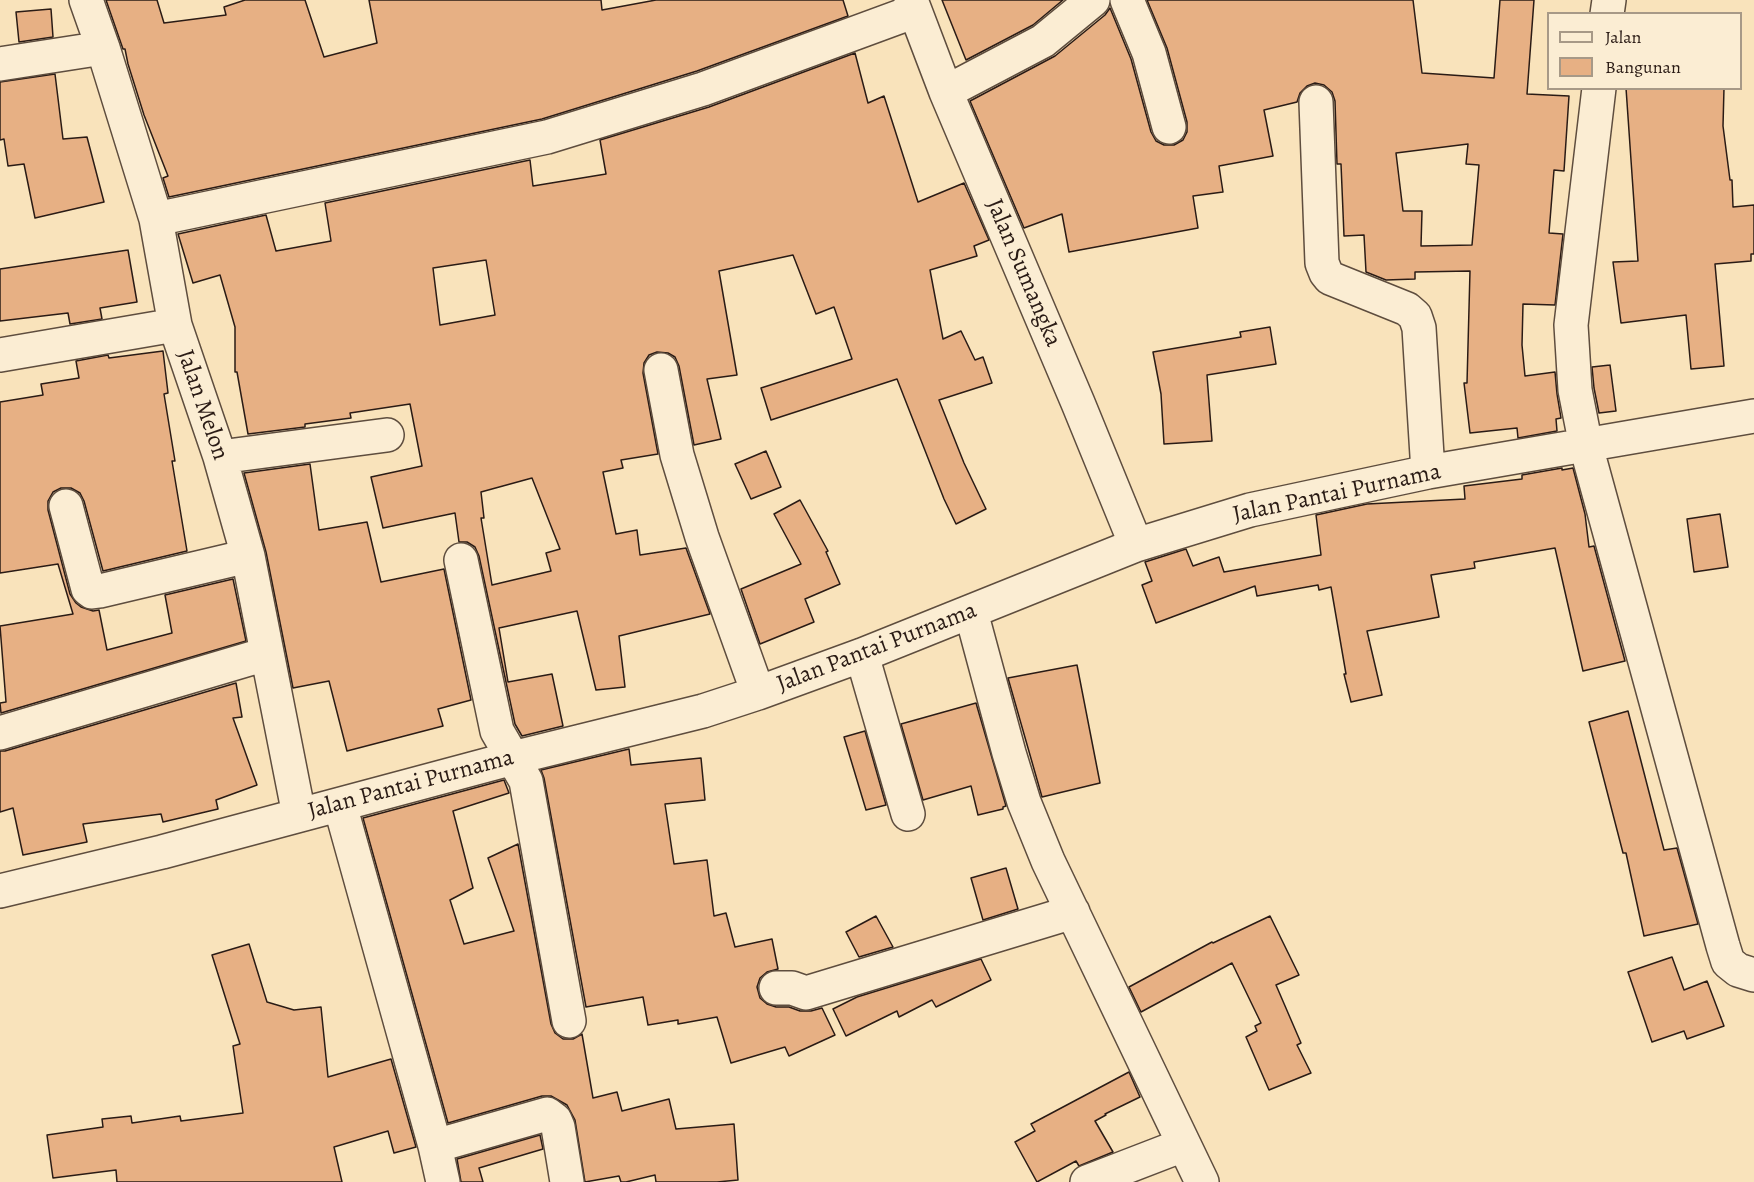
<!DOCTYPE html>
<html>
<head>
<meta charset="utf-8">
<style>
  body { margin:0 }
  #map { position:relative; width:1754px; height:1182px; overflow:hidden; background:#f9e3bb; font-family:Alegreya,serif }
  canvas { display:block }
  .legend { position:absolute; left:1547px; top:12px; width:195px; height:78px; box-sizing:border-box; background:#fbedd3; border:2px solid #a79987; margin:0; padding:8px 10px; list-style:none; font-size:18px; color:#2a1b15 }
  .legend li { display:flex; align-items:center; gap:12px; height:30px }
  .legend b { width:30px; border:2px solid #a79987 }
</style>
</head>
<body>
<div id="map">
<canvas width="1754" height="1182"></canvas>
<ul class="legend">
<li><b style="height:8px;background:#fbedd3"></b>Jalan</li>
<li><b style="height:16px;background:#e7b084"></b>Bangunan</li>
</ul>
</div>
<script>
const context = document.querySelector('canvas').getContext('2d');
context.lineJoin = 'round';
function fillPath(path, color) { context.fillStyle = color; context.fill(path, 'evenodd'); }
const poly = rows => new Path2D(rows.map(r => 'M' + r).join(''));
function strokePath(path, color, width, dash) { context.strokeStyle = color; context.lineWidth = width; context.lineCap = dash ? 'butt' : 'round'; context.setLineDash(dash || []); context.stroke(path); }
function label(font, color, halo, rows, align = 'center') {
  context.font = font + ' Alegreya,serif'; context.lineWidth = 4.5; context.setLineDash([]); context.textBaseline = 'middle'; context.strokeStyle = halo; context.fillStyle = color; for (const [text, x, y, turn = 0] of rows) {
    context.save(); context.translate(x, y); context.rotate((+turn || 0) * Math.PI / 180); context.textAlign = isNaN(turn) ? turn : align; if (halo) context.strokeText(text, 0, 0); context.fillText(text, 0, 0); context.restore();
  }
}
const building = poly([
  [106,0,157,0,164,23,226,15,224,7,245,0,305,0,324,57,377,43,369,0,601,0,602,10,656,0,843,0,848,16,697,71,542,119,169,197,163,178,168,176,144,115,128,64,125,49,123,49,106,0],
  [942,0,1063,0,1033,25,966,60,942,0],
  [1147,0,1413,0,1422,73,1494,78,1500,0,1534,0,1527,94,1569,96,1564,171,1554,170,1549,233,1563,234,1555,305,1523,304,1522,345,1525,376,1555,372,1557,394,1561,418,1556,419,1557,431,1518,438,1517,428,1470,433,1464,383,1467,383,1470,271,1415,272,1415,279,1386,280,1366,272,1364,235,1344,236,1341,164,1337,164,1335,101,1332,92,1324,85,1315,83,1307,86,1300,93,1297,102,1264,110,1273,156,1219,166,1223,192,1193,196,1198,228,1069,252,1062,214,1024,228,970,101,1055,56,1105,15,1110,8,1131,59,1151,132,1156,141,1164,145,1174,145,1183,140,1187,132,1187,122,1167,48,1147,0],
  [1468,144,1466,164,1479,165,1472,245,1421,246,1422,211,1403,211,1396,153,1468,144],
  [51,9,53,37,19,42,16,12,51,9],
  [855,53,868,103,884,96,918,202,964,183,989,240,974,246,977,256,930,270,943,339,961,331,975,360,983,357,992,383,939,400,964,463,986,509,956,524,944,499,897,379,771,420,761,388,852,359,834,307,816,314,793,255,719,271,737,375,707,379,721,439,694,445,679,366,675,357,668,353,657,352,649,355,644,363,643,373,658,454,621,460,623,468,603,472,616,534,637,530,640,555,686,548,710,614,619,636,625,687,596,690,577,611,499,628,508,682,552,674,563,726,522,736,515,724,479,556,475,547,467,542,459,542,455,513,383,528,371,477,422,466,410,404,350,413,351,418,305,424,305,427,248,434,237,372,235,372,235,327,220,275,193,283,178,234,266,215,276,251,331,241,325,203,530,160,533,186,606,174,600,140,709,107,855,53],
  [486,260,495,315,440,325,433,268,486,260],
  [532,478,560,549,546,553,551,571,492,585,481,518,484,518,481,492,532,478],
  [55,74,63,139,87,137,104,202,35,218,24,164,8,166,4,139,0,140,0,82,55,74],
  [1626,88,1724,88,1723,126,1730,180,1732,180,1733,207,1754,205,1754,254,1751,254,1751,261,1715,264,1724,366,1691,369,1686,315,1621,323,1613,262,1638,261,1626,88],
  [128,250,137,302,100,308,102,319,70,324,68,313,0,321,0,269,128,250],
  [1270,327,1276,364,1207,375,1212,441,1164,444,1161,394,1153,352,1241,337,1240,332,1270,327],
  [163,351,168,393,164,394,175,461,172,461,187,551,103,571,84,501,80,493,71,488,61,488,53,492,48,501,48,510,70,594,76,603,81,607,93,611,99,610,107,650,172,633,165,595,233,579,246,641,1,713,0,703,6,702,0,626,73,614,58,564,0,573,0,402,43,395,41,384,79,378,76,361,108,355,109,358,163,351],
  [1610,365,1616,411,1599,413,1594,388,1592,367,1610,365],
  [766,451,781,487,751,499,735,464,766,451],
  [310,464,319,530,367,522,381,582,444,569,471,700,438,709,443,726,347,751,329,681,293,688,266,552,244,473,310,464],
  [1562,468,1562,470,1573,468,1585,514,1589,547,1594,546,1625,661,1583,671,1555,548,1474,562,1475,568,1431,575,1439,617,1367,631,1382,695,1351,702,1344,674,1346,674,1331,587,1319,590,1318,585,1257,596,1255,586,1156,623,1142,585,1152,581,1145,562,1186,549,1193,566,1219,557,1224,572,1321,555,1316,515,1367,504,1465,499,1464,486,1522,479,1522,475,1562,468],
  [800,500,828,551,826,552,840,584,805,599,814,622,760,644,741,589,801,564,774,514,800,500],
  [1720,514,1728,567,1694,572,1687,519,1720,514],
  [1077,665,1100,783,1042,797,1008,678,1077,665],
  [236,683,242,717,233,718,257,785,216,800,218,809,163,822,161,814,83,824,87,842,23,855,13,808,0,812,0,751,5,751,236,683],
  [976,703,1006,806,1003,807,1003,809,978,815,971,786,923,800,901,724,976,703],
  [1628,711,1664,850,1677,848,1698,924,1644,936,1626,853,1623,853,1589,722,1628,711],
  [865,731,886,805,866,810,844,737,865,731],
  [629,749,631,765,701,758,705,800,665,804,674,864,707,860,714,916,726,913,735,947,772,939,778,969,767,972,760,978,757,987,760,998,767,1004,776,1007,789,1007,800,1011,811,1011,822,1008,835,1035,789,1056,785,1047,731,1063,717,1017,678,1024,678,1020,648,1025,643,997,586,1007,544,778,541,770,629,749],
  [504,780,509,793,453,811,473,888,450,900,464,944,514,931,488,858,518,844,551,1024,555,1033,563,1039,573,1039,582,1034,593,1098,617,1092,622,1111,669,1099,676,1129,734,1124,738,1180,717,1182,656,1182,655,1175,626,1182,621,1182,619,1176,585,1182,575,1120,567,1105,551,1096,542,1096,448,1123,363,818,504,780],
  [1006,868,1018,909,983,920,971,878,1006,868],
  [876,916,893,947,859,957,846,932,876,916],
  [1270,916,1299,975,1276,985,1301,1043,1297,1045,1311,1073,1269,1090,1246,1037,1257,1031,1255,1026,1261,1023,1232,963,1141,1012,1129,987,1212,942,1213,943,1270,916],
  [249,944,267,1002,294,1010,321,1007,328,1077,391,1059,416,1147,394,1153,388,1131,334,1147,342,1182,117,1182,116,1170,53,1178,47,1135,103,1127,102,1119,131,1116,132,1123,180,1116,181,1121,243,1113,233,1046,240,1044,212,955,249,944],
  [1672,957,1684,990,1707,981,1724,1026,1687,1039,1684,1031,1652,1042,1628,972,1672,957],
  [981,959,991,980,936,1007,932,1000,899,1017,897,1011,846,1036,833,1009,857,997,981,959],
  [1129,1072,1140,1097,1105,1114,1106,1115,1095,1121,1113,1152,1079,1166,1076,1161,1037,1182,1015,1142,1035,1131,1031,1124,1129,1072],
  [540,1135,543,1149,479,1168,483,1182,461,1182,457,1159,540,1135]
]);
const minor = poly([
  [86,0,103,48,156,219,175,325,220,457,248,556,299,815],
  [911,0,946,92,1078,403,1136,545],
  [1127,0,1149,53,1169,127],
  [1607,14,1609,0],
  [0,64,103,48],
  [1599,88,1571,325,1575,390,1586,446,1723,946,1728,962,1738,970,1754,975],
  [946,92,1043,41,1093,0],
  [1316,102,1322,263,1326,273,1330,278,1407,309,1415,316,1419,328,1428,472],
  [156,219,547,137,703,89,915,11],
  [0,355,175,325],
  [661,370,677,455,702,537,758,693],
  [220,457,387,435],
  [66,506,88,589,92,592,100,591,248,556],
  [461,560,497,731,526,781,569,1021],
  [971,612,1009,753,1024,802,1048,861,1202,1182],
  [862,655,908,814],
  [0,733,266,654],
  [340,805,435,1146,443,1182],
  [0,891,162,852,513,758,703,711,758,693,862,655,1136,545,1250,510,1428,472,1754,416],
  [776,988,792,988,806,993,1073,912],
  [435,1146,547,1114,555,1120,558,1127,567,1182],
  [1087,1182,1183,1145]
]);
const streetNames = [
  ["Jalan Sumangka",1023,273,67],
  ["Jalan Melon",202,405,71],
  ["Jalan Pantai Purnama",1337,494,-12],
  ["Jalan Pantai Purnama",877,648,-21],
  ["Jalan Pantai Purnama",411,785,-15]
];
fillPath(building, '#e7b084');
strokePath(building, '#2a1b15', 1.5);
strokePath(minor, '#5e4d3e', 36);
strokePath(minor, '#fbedd3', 33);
label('24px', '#2a1b15', '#fbedd3', streetNames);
</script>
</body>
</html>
